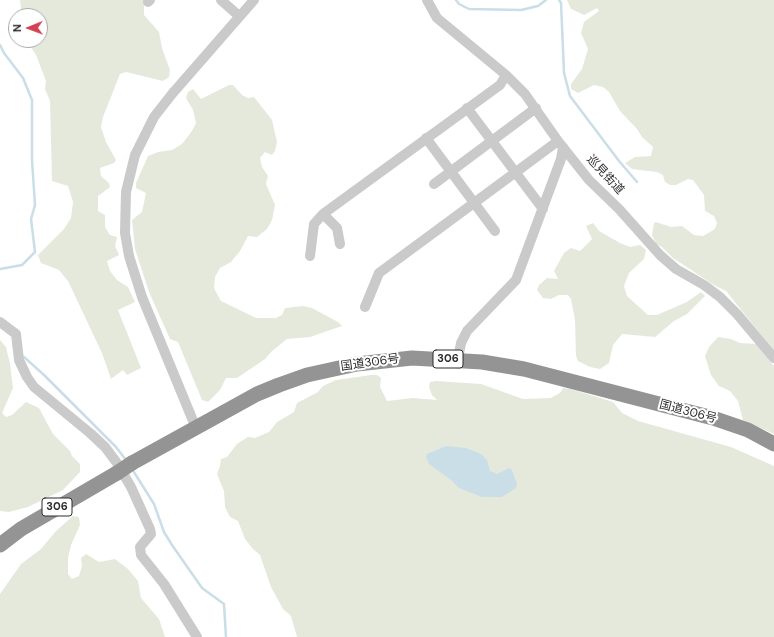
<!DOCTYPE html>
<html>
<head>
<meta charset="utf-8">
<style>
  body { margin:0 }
  #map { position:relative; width:774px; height:637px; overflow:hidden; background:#fff; font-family:"DM Sans",sans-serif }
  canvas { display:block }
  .north { position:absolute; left:8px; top:8px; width:40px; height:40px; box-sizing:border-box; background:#fff; border:1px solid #ababab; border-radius:50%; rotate:269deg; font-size:11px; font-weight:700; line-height:16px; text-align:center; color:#2d2d2d }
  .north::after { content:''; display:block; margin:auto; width:14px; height:18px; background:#d34154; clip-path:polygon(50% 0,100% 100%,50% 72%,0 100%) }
</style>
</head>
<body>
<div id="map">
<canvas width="774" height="637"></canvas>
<div class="north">N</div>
</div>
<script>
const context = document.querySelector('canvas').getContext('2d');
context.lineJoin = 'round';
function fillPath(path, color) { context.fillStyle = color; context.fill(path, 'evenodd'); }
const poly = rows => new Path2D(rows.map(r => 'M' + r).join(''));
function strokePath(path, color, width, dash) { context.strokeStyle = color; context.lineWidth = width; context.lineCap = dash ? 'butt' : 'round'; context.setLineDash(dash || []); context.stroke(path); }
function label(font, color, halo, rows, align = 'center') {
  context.font = font + ' "DM Sans","Noto Sans JP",sans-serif'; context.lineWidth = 4; context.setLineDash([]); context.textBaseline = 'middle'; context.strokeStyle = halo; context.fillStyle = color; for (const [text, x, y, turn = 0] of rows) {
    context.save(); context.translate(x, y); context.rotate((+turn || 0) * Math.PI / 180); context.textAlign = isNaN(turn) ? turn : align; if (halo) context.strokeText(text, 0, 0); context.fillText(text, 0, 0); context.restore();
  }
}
const green = poly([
  [20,0,147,0,144,6,144,15,159,32,162,48,170,70,169,77,163,81,126,72,120,74,103,117,101,127,106,142,116,160,114,163,100,168,101,176,109,183,110,187,98,196,98,211,105,215,105,227,110,235,117,237,115,246,119,255,107,261,110,271,117,280,128,287,135,302,118,310,141,368,127,375,123,370,111,379,102,353,68,281,59,270,41,263,38,255,64,229,71,218,73,202,68,186,52,181,50,101,45,89,46,81,36,55,26,40,40,40,40,16,22,16],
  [567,0,774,0,774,351,726,291,714,285,673,258,662,247,656,244,652,235,654,223,656,222,671,227,682,226,694,235,703,236,715,229,717,223,714,216,705,211,704,195,693,180,688,179,676,185,670,185,665,182,663,175,657,172,632,169,625,163,635,157,651,156,653,147,642,137,637,129,620,111,609,92,603,87,594,85,578,93,571,89,571,84,582,69,588,49,581,33,584,22,599,11,597,8,584,15,571,9],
  [229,85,233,85,242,95,248,98,254,97,272,120,277,142,275,151,272,155,265,152,260,158,262,167,268,176,266,184,275,205,272,220,267,229,257,237,248,236,240,251,231,262,220,268,215,277,214,288,221,301,256,318,276,318,282,315,285,308,303,306,312,308,338,322,342,326,310,337,287,339,272,351,265,359,237,378,226,378,220,390,208,402,202,400,178,342,170,339,149,292,135,249,132,220,142,212,146,193,136,188,136,183,148,156,158,152,172,150,182,144,192,131,196,123,193,110,186,98,188,92,193,89,201,99],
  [593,223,599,231,620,243,630,247,640,245,646,250,644,259,629,273,624,286,627,296,648,315,657,315,687,302,701,292,705,296,687,314,674,321,655,337,622,334,613,345,609,363,600,369,590,367,578,361,576,356,575,320,571,299,568,295,559,295,551,299,543,298,537,290,539,285,547,278,558,279,554,271,564,253,571,248,580,251,592,239,586,226],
  [718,337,731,339,740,343,757,344,774,366,774,434,743,420,738,401,730,391,719,386,711,375,705,356,709,347],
  [0,340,6,347,10,364,13,388,2,413,6,417,12,415,26,402,39,408,53,434,70,451,72,456,80,464,80,472,63,490,28,507,9,512,0,511],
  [371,375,377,375,381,378,380,387,387,401,413,398,437,400,432,395,429,387,430,382,436,381,481,384,523,399,551,398,560,393,563,388,571,389,613,402,622,413,638,421,731,447,774,466,774,637,297,637,291,616,283,609,271,587,260,555,253,549,245,539,238,521,230,517,225,507,224,491,217,474,220,466,221,459,227,457,237,444,248,437,255,438,269,432,277,422,294,412,297,403,318,392,323,386,336,380],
  [73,516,79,517,80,525,71,545,68,558,68,574,72,579,79,576,82,566,81,558,86,554,99,562,115,559,128,569,138,581,141,598,159,619,165,637,0,637,0,594,21,564,41,549,56,531]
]);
const water = poly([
  [446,446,466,448,481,454,487,460,490,471,497,474,509,468,512,470,517,484,516,488,502,497,482,497,459,488,451,480,429,464,426,457,427,454]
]);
const stream = poly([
  [456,0,459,4,469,9,521,10,538,6,546,0],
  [559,0,561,3,564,73,570,96,619,161,637,182],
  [0,45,4,53,23,78,32,100,32,160,35,205,31,219,35,252,22,265,0,269],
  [24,357,44,375,116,447,126,460],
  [132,469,154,504,164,532,172,545,202,588,224,604,226,637]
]);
const minor = poly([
  [221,0,239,16],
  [427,0,437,18,506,75,525,94,558,141,589,180,619,209,660,255,676,269,704,285,720,297,737,314,774,358],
  [148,2,150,0],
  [467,108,543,209],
  [426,138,495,231],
  [434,184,536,108],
  [323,214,337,228,340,244],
  [310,256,314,224,323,214,500,85,506,75],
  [365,307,379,273,558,141],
  [0,322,16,334,19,360,27,377,34,387,90,433,105,447,117,463,131,487,150,529,151,534,140,547,141,555,164,584,197,637],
  [458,359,461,343,467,331,516,280,561,159,563,147],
  [196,428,142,297,129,256,125,233,126,192,135,155,154,117,172,94,254,0]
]);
const highway = poly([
  [132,463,257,394,279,385,307,375,357,364,412,358,482,362,524,369,713,418,748,430,774,444],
  [0,545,21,529,117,473]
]);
const highwayBridge = poly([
  [117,473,132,463]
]);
const shields = [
  [448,359,30],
  [57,507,30]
];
const shieldNames = [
  ["306",448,359],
  ["306",57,507]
];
const streetNames = [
  ["巡見街道",605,175,47],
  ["国道306号",370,363,-8],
  ["国道306号",688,412,15]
];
fillPath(green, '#e4e9dc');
fillPath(water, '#cadee7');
strokePath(stream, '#cadee7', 2.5);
strokePath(minor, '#cacaca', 10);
strokePath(highway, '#949494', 15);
strokePath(highwayBridge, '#949494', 15);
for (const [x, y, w] of shields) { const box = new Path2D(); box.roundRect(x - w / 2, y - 9, w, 18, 3); context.fillStyle = '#fff'; context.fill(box); strokePath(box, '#2d2d2d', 1); }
label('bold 11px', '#2d2d2d', null, shieldNames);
label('12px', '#2d2d2d', '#fff', streetNames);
</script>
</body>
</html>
